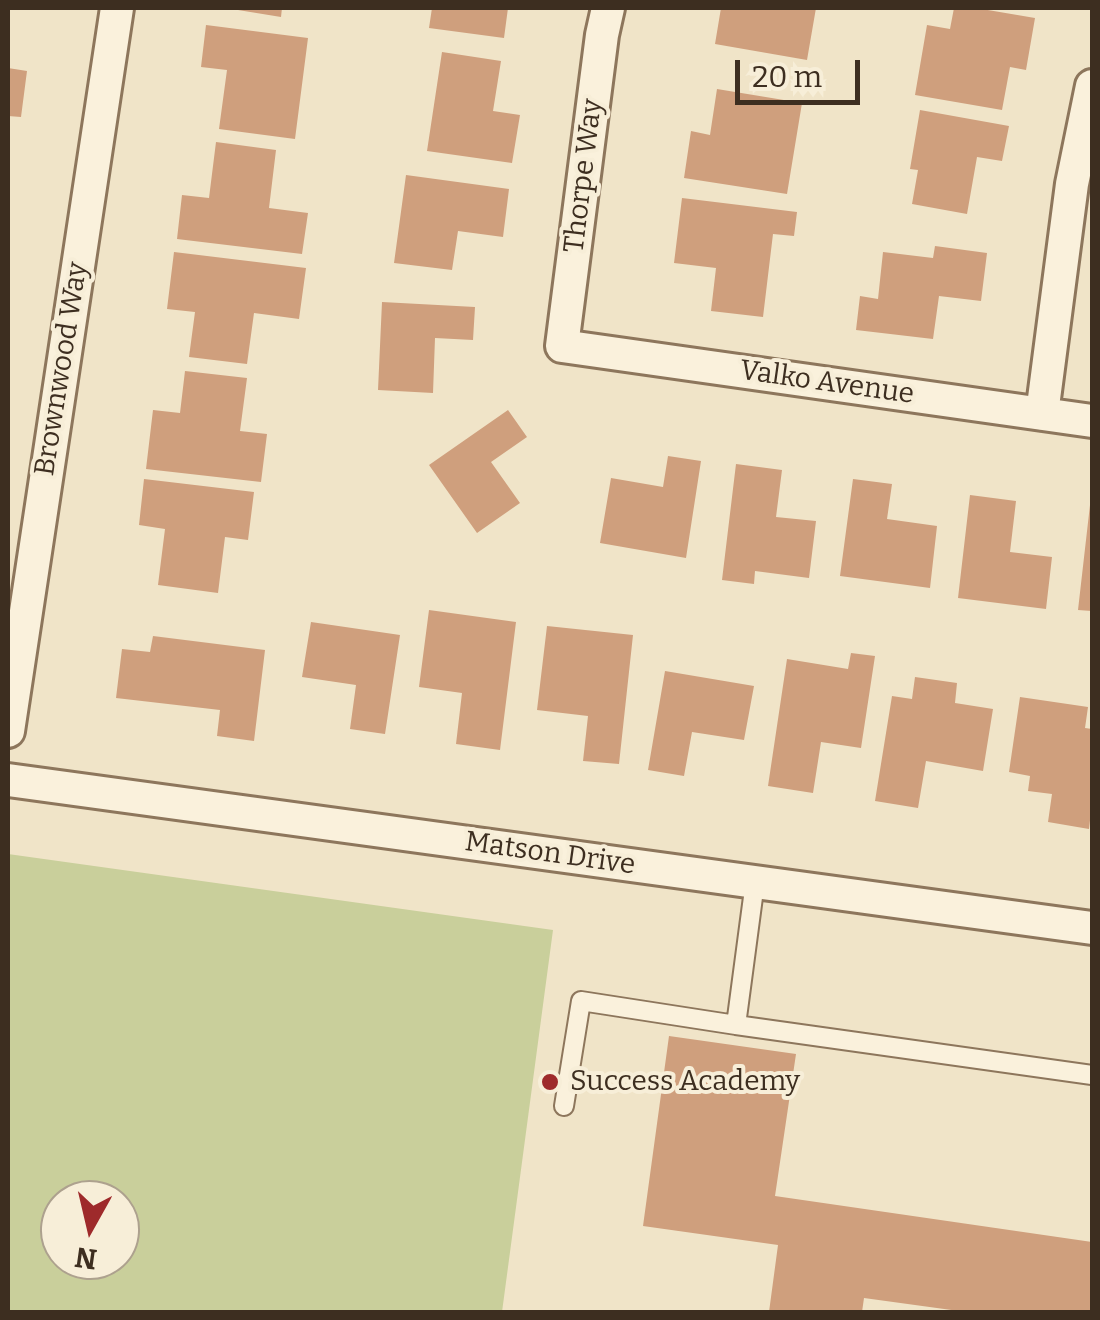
<!DOCTYPE html>
<html>
<head>
<meta charset="utf-8">
<style>
  body { margin:0 }
  #map { position:relative; width:1100px; height:1320px; overflow:hidden; background:#f0e4c8; font-family:Bitter,serif }
  canvas { display:block }
  .frame { position:absolute; inset:0; border:10px solid #3d2e20; pointer-events:none }
  .north { position:absolute; left:40px; top:1180px; width:100px; height:100px; box-sizing:border-box; background:#f7eed8; border:2px solid #ada18e; border-radius:50%; rotate:188deg; font-size:28px; font-weight:700; line-height:40px; text-align:center; color:#3d2e20 }
  .north::after { content:''; display:block; margin:auto; width:35px; height:45px; background:#9e2a2b; clip-path:polygon(50% 0,100% 100%,50% 72%,0 100%) }
  .scale { position:absolute; left:735px; top:60px; width:125px; height:45px; box-sizing:border-box; border:5px solid #3d2e20; border-top:0; padding-left:12px; font-size:30px; line-height:35px; white-space:nowrap; color:#3d2e20; -webkit-text-stroke:8px #f7eed8; paint-order:stroke }
</style>
</head>
<body>
<div id="map">
<canvas width="1100" height="1320"></canvas>
<div class="frame"></div>
<div class="north">N</div>
<div class="scale">20 m</div>
</div>
<script>
const context = document.querySelector('canvas').getContext('2d');
context.lineJoin = 'round';
function fillPath(path, color) { context.fillStyle = color; context.fill(path, 'evenodd'); }
const poly = rows => new Path2D(rows.map(r => 'M' + r).join(''));
function strokePath(path, color, width, dash) { context.strokeStyle = color; context.lineWidth = width; context.lineCap = dash ? 'butt' : 'round'; context.setLineDash(dash || []); context.stroke(path); }
function label(font, color, halo, rows, align = 'center') {
  context.font = font + ' Bitter,serif'; context.lineWidth = 8; context.setLineDash([]); context.textBaseline = 'middle'; context.strokeStyle = halo; context.fillStyle = color; for (const [text, x, y, turn = 0] of rows) {
    context.save(); context.translate(x, y); context.rotate((+turn || 0) * Math.PI / 180); context.textAlign = isNaN(turn) ? turn : align; if (halo) context.strokeText(text, 0, 0); context.fillText(text, 0, 0); context.restore();
  }
}
const green = poly([
  [8,854,553,930,502,1312,8,1312],
  [60,1200,120,1200,120,1260,60,1260]
]);
const building = poly([
  [238,8,282,8,281,17,238,10],
  [432,8,508,8,504,38,429,28],
  [721,8,816,8,807,60,715,44],
  [954,8,976,8,1035,18,1026,70,1010,67,1002,110,915,95,927,25,950,29],
  [206,25,308,38,295,139,219,129,227,70,201,67],
  [442,52,501,61,493,111,520,115,512,163,427,151],
  [8,68,27,71,21,117,8,116],
  [717,89,802,103,787,194,684,178,691,131,710,135],
  [920,110,1009,126,1002,161,977,157,967,214,912,204,918,170,910,169],
  [216,142,276,150,269,208,308,213,302,254,177,239,182,195,209,198],
  [406,175,509,189,503,237,458,231,452,270,394,263],
  [682,198,797,212,794,236,773,234,763,317,711,311,716,268,674,263],
  [935,246,987,253,981,301,939,296,933,339,856,330,860,296,878,299,883,252,933,258],
  [174,252,306,268,299,319,254,313,247,364,189,357,195,312,167,309],
  [382,302,475,307,473,340,435,338,433,393,378,390],
  [185,371,247,378,240,431,267,434,261,482,146,469,153,410,180,413],
  [508,410,527,437,491,462,520,503,477,533,429,465],
  [668,456,701,461,686,558,600,543,611,478,663,487],
  [736,464,782,470,776,517,816,521,809,578,755,571,754,584,722,580],
  [144,479,254,492,248,540,225,537,218,593,158,585,165,529,139,525],
  [853,479,892,484,887,519,937,526,930,588,840,576],
  [970,495,1016,501,1010,552,1052,557,1046,609,958,598],
  [1090,505,1092,505,1092,611,1078,610],
  [429,610,516,622,500,750,456,744,462,693,419,687],
  [311,622,400,635,385,734,350,729,356,685,302,677],
  [547,626,633,635,619,764,583,761,588,716,537,710],
  [153,636,265,650,254,741,217,736,220,710,116,698,122,649,150,652],
  [851,653,875,656,861,748,821,742,813,793,768,786,787,659,848,669],
  [665,671,754,686,744,740,692,732,684,776,648,770],
  [915,677,957,683,955,703,993,709,983,771,926,761,918,808,875,801,892,696,912,699],
  [1020,697,1088,707,1085,728,1092,729,1092,803,1089,829,1048,822,1052,794,1028,791,1030,776,1009,772],
  [669,1036,796,1054,775,1196,1092,1242,1092,1312,966,1312,864,1298,862,1312,769,1312,778,1245,643,1226]
]);
const lane = poly([
  [736,1025,1092,1075],
  [564,1106,581,1001,736,1025,755,882]
]);
const street = poly([
  [608,8,602,35,562,346,1092,421],
  [1042,414,1072,184,1092,86],
  [8,731,117,8],
  [8,780,1092,928]
]);
const markers = [
  [550,1082,10,"#9e2a2b"]
];
const streetNames = [
  ["Thorpe Way",584,176,-83],
  ["Brownwood Way",62,369,-81],
  ["Valko Avenue",827,383,8],
  ["Matson Drive",550,854,8]
];
const poiNames = [
  ["Success Academy",570,1082]
];
fillPath(green, '#c9cf9b');
fillPath(building, '#cf9f7d');
strokePath(lane, '#8d765c', 22);
strokePath(street, '#8d765c', 38);
strokePath(lane, '#faf1dc', 18);
strokePath(street, '#faf1dc', 32);
for (const [x, y, r, color] of markers) { const dot = new Path2D(); dot.arc(x, y, r, 0, 2 * Math.PI); context.fillStyle = color; context.fill(dot); strokePath(dot, '#f7eed8', 4); }
label('28px', '#3d2e20', '#f7eed8', streetNames);
label('28px', '#3d2e20', '#f7eed8', poiNames, 'left');
</script>
</body>
</html>
